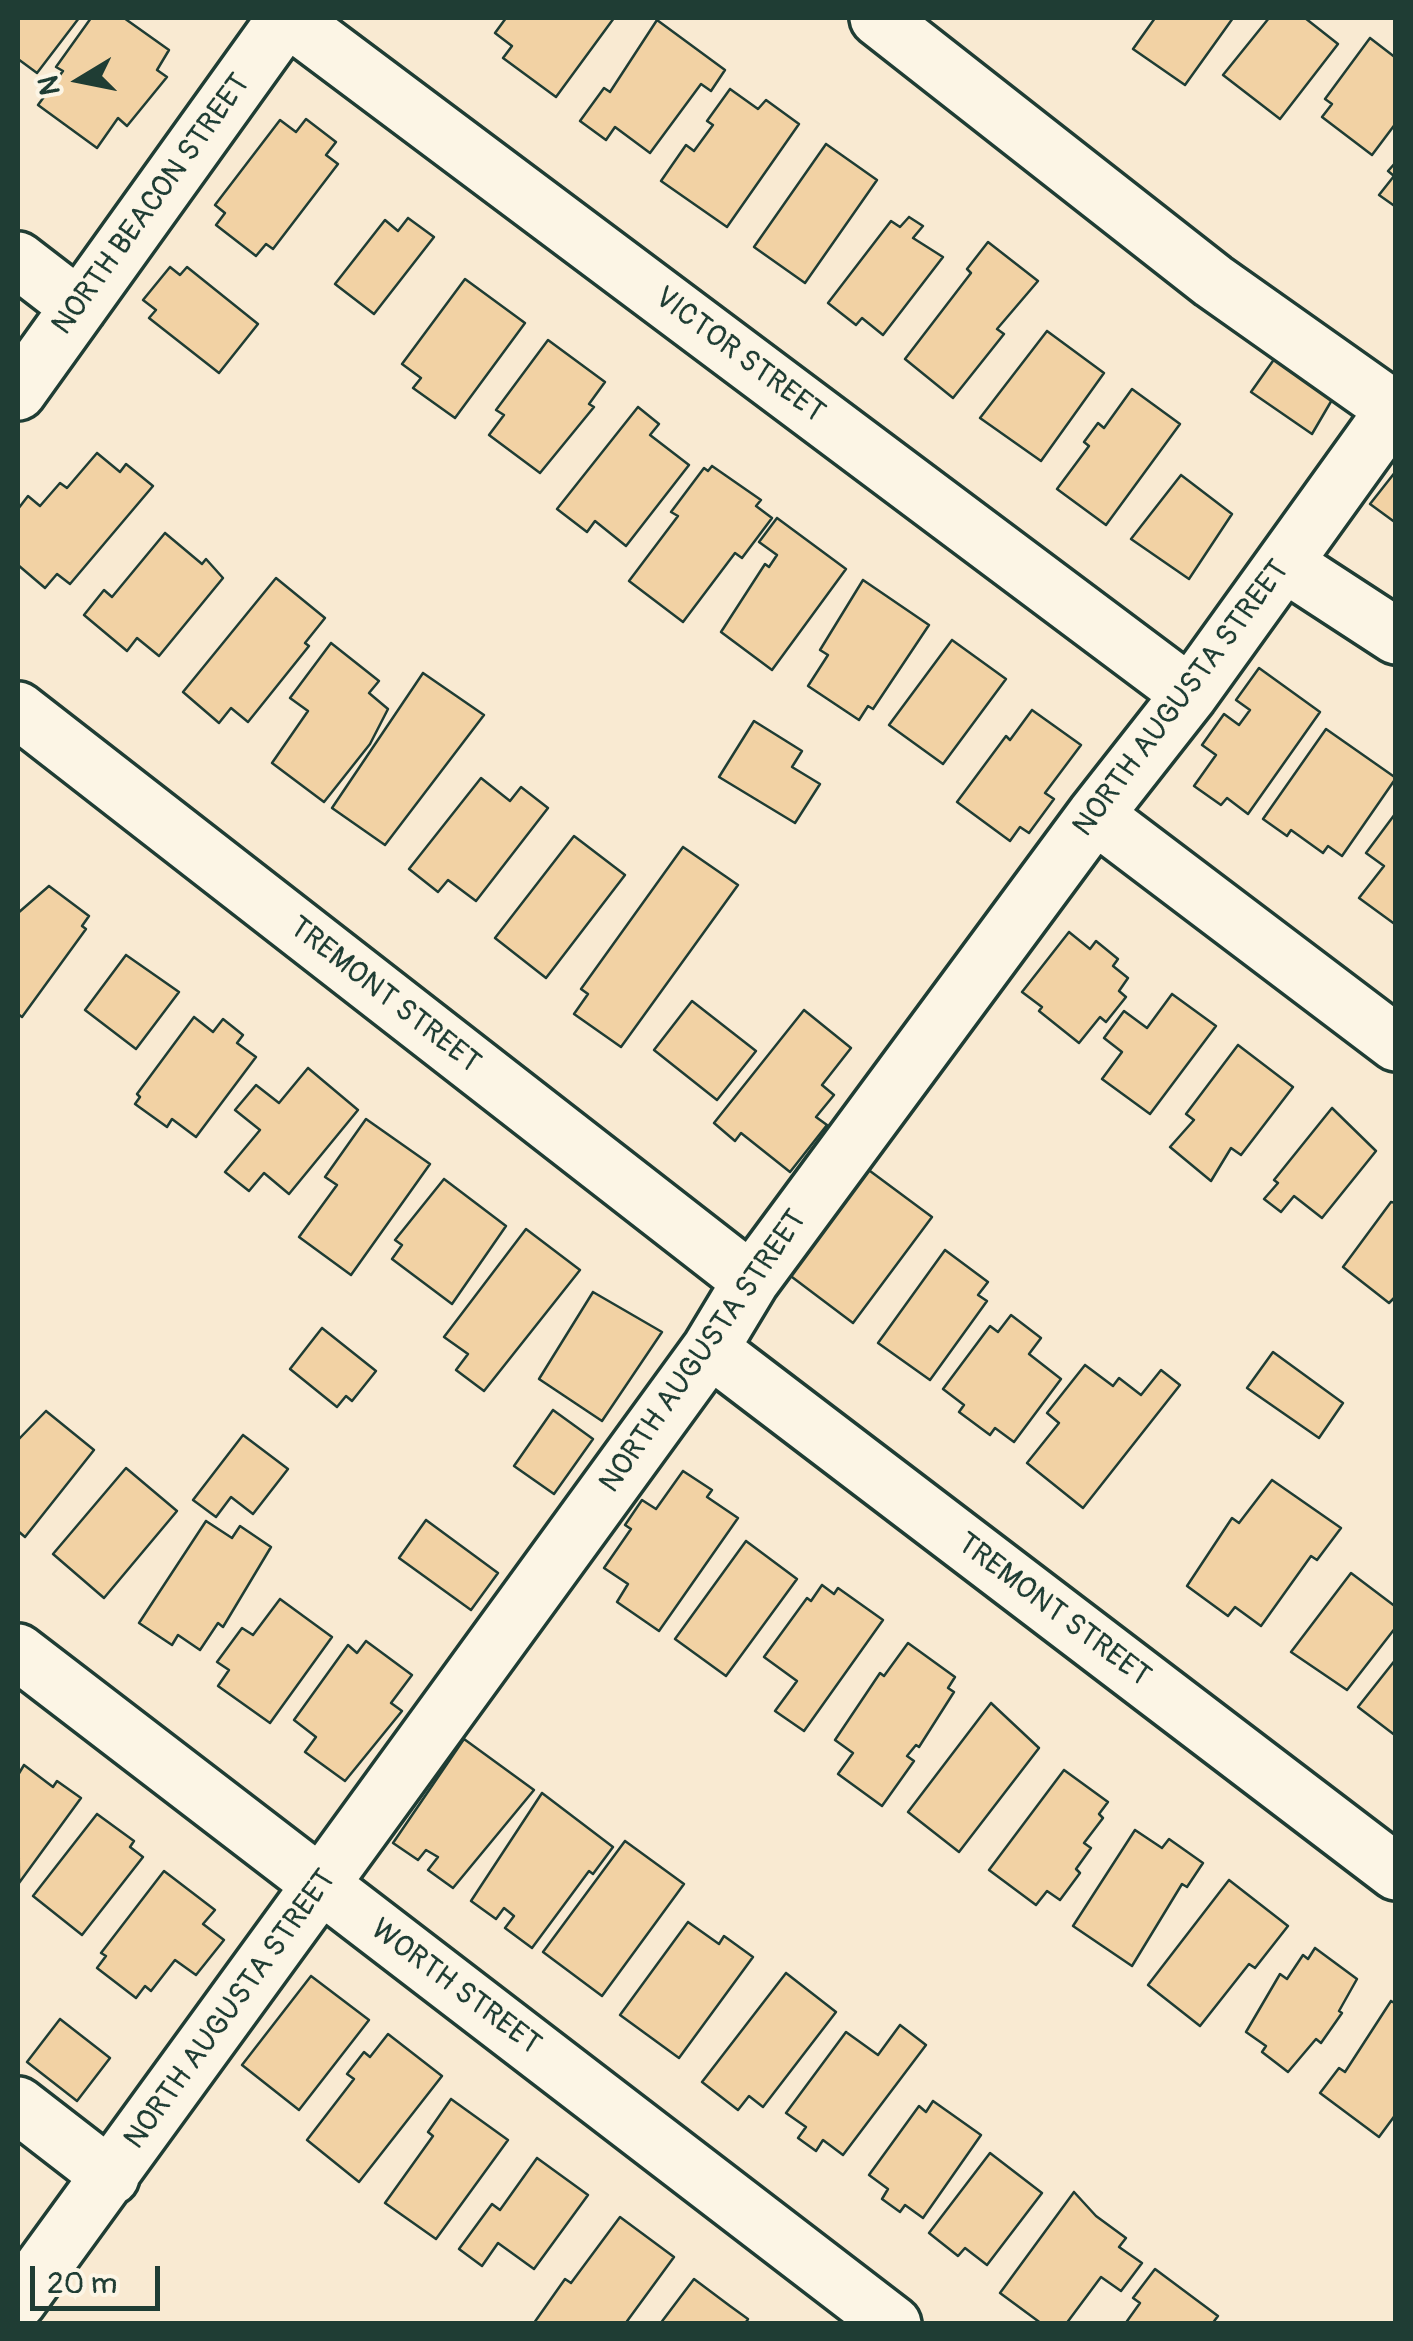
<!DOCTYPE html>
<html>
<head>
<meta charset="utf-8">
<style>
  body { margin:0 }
  #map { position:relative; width:1413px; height:2341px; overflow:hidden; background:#f9ead2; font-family:Pangolin,sans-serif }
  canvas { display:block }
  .frame { position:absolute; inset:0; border:20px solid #1f3d34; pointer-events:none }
  .north { position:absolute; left:30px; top:30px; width:100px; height:100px; -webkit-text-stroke:8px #fcf5e5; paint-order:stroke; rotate:260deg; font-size:28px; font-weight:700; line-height:40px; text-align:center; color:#1f3d34 }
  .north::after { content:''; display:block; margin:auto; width:35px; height:45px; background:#1f3d34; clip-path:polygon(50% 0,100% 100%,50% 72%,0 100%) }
  .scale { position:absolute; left:30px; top:2266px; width:130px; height:45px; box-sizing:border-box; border:5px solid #1f3d34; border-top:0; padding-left:12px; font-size:30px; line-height:35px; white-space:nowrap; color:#1f3d34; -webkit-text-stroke:8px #fcf5e5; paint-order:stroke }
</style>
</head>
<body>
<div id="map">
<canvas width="1413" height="2341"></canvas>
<div class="frame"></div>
<div class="north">N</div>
<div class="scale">20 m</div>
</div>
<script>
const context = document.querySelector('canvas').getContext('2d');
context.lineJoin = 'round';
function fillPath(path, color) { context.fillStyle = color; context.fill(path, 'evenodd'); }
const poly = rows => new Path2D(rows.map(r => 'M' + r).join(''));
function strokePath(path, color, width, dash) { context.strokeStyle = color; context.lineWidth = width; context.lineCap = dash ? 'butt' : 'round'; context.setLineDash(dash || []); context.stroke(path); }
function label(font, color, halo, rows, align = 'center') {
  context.font = font + ' Pangolin,sans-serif'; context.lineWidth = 10; context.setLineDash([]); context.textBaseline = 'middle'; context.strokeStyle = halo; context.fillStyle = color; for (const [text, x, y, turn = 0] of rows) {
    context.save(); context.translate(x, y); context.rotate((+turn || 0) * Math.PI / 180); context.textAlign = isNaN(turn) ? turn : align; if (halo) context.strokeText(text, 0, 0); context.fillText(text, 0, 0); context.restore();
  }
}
const building = poly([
  [18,18,79,18,37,73,18,59,18,18],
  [91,18,124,18,169,50,157,70,167,77,127,126,118,118,97,148,38,105,63,71,56,67,91,18],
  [506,18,614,18,556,97,503,58,512,46,495,33,506,18],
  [1155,18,1233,18,1185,85,1133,49,1155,18],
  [1269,18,1305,18,1338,44,1280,119,1223,75,1269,18],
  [657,20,725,70,711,91,701,84,650,153,615,127,606,140,580,121,604,88,610,92,657,20],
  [1370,38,1396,58,1396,123,1372,155,1322,117,1332,104,1325,99,1370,38],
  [730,89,758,109,766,100,799,124,727,227,661,181,686,145,694,151,713,125,707,121,730,89],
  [306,119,336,142,326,155,338,164,273,249,266,244,256,256,216,225,225,213,215,205,280,120,296,132,306,119],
  [826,144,877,180,805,283,754,247,826,144],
  [1396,162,1396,207,1379,195,1394,176,1388,171,1396,162],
  [909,217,923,226,913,238,943,257,883,335,862,318,856,325,828,303,891,221,900,227,909,217],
  [408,218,434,237,374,314,335,284,385,220,398,231,408,218],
  [988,242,1038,281,997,329,1004,334,953,398,905,359,971,273,967,269,988,242],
  [170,267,180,275,187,267,258,324,219,373,149,318,156,310,143,300,170,267],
  [465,279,525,323,455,418,413,388,421,378,402,364,465,279],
  [1047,331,1104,373,1041,461,980,418,1047,331],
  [548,340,605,382,589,404,594,407,540,473,489,435,504,415,496,410,548,340],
  [1287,341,1343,381,1312,434,1251,392,1287,341],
  [1132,389,1180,424,1106,525,1057,489,1089,446,1084,442,1098,423,1104,428,1132,389],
  [638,407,659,424,650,435,689,465,626,546,595,521,587,532,557,509,638,407],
  [97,453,120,472,126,464,153,486,70,584,57,574,45,588,18,565,18,509,28,496,40,506,60,483,67,488,97,453],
  [712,466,761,500,756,506,772,518,742,558,735,553,683,622,629,581,678,516,671,512,704,468,708,471,712,466],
  [1396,471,1396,523,1370,504,1396,471],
  [1181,475,1232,514,1189,579,1131,539,1181,475],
  [777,518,846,569,772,670,721,632,765,564,769,567,777,555,759,542,777,518],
  [165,533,202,564,206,559,223,578,159,656,137,638,127,651,84,615,104,590,112,597,165,533],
  [276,578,325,618,305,643,309,646,248,722,231,708,219,723,183,692,276,578],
  [863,580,929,625,873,709,868,706,859,720,808,686,828,655,820,650,863,580],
  [952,640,1006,679,943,764,889,725,952,640],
  [331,643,379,681,369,693,388,709,370,744,324,802,272,763,308,711,290,698,331,643],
  [1259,668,1320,712,1248,814,1227,798,1221,805,1194,786,1216,755,1202,745,1224,714,1239,725,1250,710,1236,700,1259,668],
  [423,673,484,715,385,845,332,808,423,673],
  [1032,710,1081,745,1045,793,1054,799,1029,833,1020,827,1010,841,957,802,1006,736,1010,740,1032,710],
  [754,721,802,751,792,767,820,784,795,823,719,777,754,721],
  [1326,729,1396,778,1342,856,1328,846,1323,853,1291,830,1287,836,1263,819,1326,729],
  [481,778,510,801,521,787,548,808,476,901,448,880,438,892,409,869,481,778],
  [1395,814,1396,815,1396,925,1359,898,1384,866,1366,853,1395,814],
  [574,836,625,875,546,978,495,938,574,836],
  [683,847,738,885,621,1047,574,1014,588,994,581,989,683,847],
  [49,886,89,916,82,926,86,929,22,1017,18,1014,18,913,49,886],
  [1069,932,1090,949,1096,941,1118,959,1113,966,1128,978,1119,991,1126,997,1106,1022,1100,1017,1079,1043,1039,1011,1042,1007,1022,992,1069,932],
  [126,955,179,992,136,1049,85,1010,126,955],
  [1172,994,1216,1026,1150,1114,1102,1079,1122,1052,1104,1038,1124,1011,1147,1028,1172,994],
  [692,1001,756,1051,717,1100,654,1050,692,1001],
  [804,1010,851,1048,822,1085,834,1095,816,1117,827,1125,790,1172,741,1133,735,1141,714,1123,804,1010],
  [194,1017,213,1032,223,1019,243,1035,237,1043,256,1057,196,1137,172,1119,167,1127,135,1104,140,1097,137,1094,194,1017],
  [1238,1045,1293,1087,1241,1155,1231,1148,1211,1181,1170,1147,1194,1120,1186,1114,1238,1045],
  [308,1068,358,1110,289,1194,264,1173,249,1191,225,1172,260,1130,235,1110,256,1085,279,1103,308,1068],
  [1332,1108,1376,1151,1322,1218,1294,1196,1281,1212,1264,1199,1278,1183,1274,1180,1332,1108],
  [366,1119,430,1164,351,1275,299,1237,337,1185,325,1177,366,1119],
  [866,1168,932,1217,853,1323,788,1274,866,1168],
  [444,1179,506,1226,452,1304,392,1259,402,1245,395,1240,444,1179],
  [1391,1202,1396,1203,1396,1296,1389,1303,1343,1267,1391,1202],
  [526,1229,580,1270,484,1391,456,1370,468,1354,444,1337,526,1229],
  [945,1250,988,1282,978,1295,987,1301,930,1380,878,1343,945,1250],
  [593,1292,662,1332,602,1421,539,1379,593,1292],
  [1011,1315,1041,1338,1029,1354,1061,1379,1014,1442,995,1428,990,1435,959,1412,964,1405,943,1389,990,1326,998,1332,1011,1315],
  [322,1328,376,1371,352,1401,346,1396,337,1407,290,1369,322,1328],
  [1273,1352,1343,1403,1319,1438,1247,1388,1273,1352],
  [1085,1365,1113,1386,1119,1378,1141,1395,1161,1370,1180,1385,1083,1508,1027,1463,1059,1423,1047,1413,1085,1365],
  [553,1410,593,1439,554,1494,514,1466,553,1410],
  [46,1411,94,1450,25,1537,18,1531,18,1440,46,1411],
  [243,1435,288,1469,253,1514,231,1497,216,1517,193,1500,243,1435],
  [126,1468,177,1511,104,1598,53,1554,126,1468],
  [683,1471,712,1490,707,1497,738,1518,659,1631,617,1602,628,1584,604,1568,631,1529,625,1525,642,1500,656,1509,683,1471],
  [1272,1480,1341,1528,1317,1560,1311,1556,1261,1626,1235,1607,1228,1616,1187,1586,1232,1518,1239,1523,1272,1480],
  [426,1520,498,1573,471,1610,399,1558,426,1520],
  [206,1521,232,1538,240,1526,271,1547,223,1627,218,1623,200,1650,178,1635,172,1645,139,1623,206,1521],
  [746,1541,797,1579,726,1676,675,1639,746,1541],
  [1351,1573,1396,1607,1396,1627,1347,1690,1291,1652,1351,1573],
  [822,1585,834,1594,838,1588,883,1620,804,1731,775,1711,797,1681,764,1657,807,1598,811,1601,822,1585],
  [280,1599,332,1637,270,1723,218,1686,229,1670,217,1662,242,1628,253,1635,280,1599],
  [366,1641,412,1675,391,1703,402,1711,345,1781,305,1752,316,1737,294,1720,348,1645,357,1653,366,1641],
  [908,1643,955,1677,948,1688,954,1692,919,1747,916,1745,907,1756,914,1761,882,1806,838,1774,853,1753,835,1740,880,1673,884,1676,908,1643],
  [1396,1659,1396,1736,1358,1707,1396,1659],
  [991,1703,1039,1748,959,1852,908,1812,991,1703],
  [464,1739,534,1790,453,1888,428,1870,438,1857,426,1850,418,1860,393,1843,464,1739],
  [24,1765,53,1787,57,1781,81,1798,19,1883,18,1775,24,1765],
  [1064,1770,1108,1802,1099,1814,1103,1818,1084,1843,1091,1848,1076,1869,1080,1873,1060,1900,1047,1891,1036,1905,989,1870,1064,1770],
  [542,1793,613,1847,593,1874,589,1871,532,1948,505,1928,514,1916,504,1908,496,1919,471,1901,542,1793],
  [97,1814,134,1841,130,1847,143,1857,82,1935,33,1896,97,1814],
  [1135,1830,1162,1848,1169,1839,1203,1863,1187,1887,1182,1884,1132,1966,1073,1926,1135,1830],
  [625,1841,684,1884,602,1996,543,1952,625,1841],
  [164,1871,215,1910,203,1924,224,1940,196,1975,175,1960,151,1991,145,1986,136,1998,97,1968,106,1956,101,1953,164,1871],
  [1229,1880,1288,1926,1255,1968,1249,1964,1200,2026,1148,1985,1229,1880],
  [688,1922,719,1944,724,1936,753,1957,679,2058,620,2015,688,1922],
  [1315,1948,1357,1979,1339,2011,1342,2013,1321,2043,1316,2039,1288,2072,1262,2052,1266,2046,1246,2032,1280,1974,1287,1979,1303,1955,1308,1959,1315,1948],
  [786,1973,836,2012,763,2107,749,2096,738,2110,702,2082,786,1973],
  [311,1976,369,2020,299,2110,242,2065,311,1976],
  [1391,2001,1396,2004,1396,2114,1379,2137,1320,2093,1339,2068,1345,2072,1391,2001],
  [60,2019,110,2058,77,2101,27,2062,60,2019],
  [900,2025,926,2045,843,2155,823,2140,816,2151,798,2138,806,2127,786,2113,846,2032,878,2055,900,2025],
  [388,2034,442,2076,359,2182,307,2140,354,2079,347,2074,364,2052,370,2057,388,2034],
  [451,2099,508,2140,436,2239,385,2203,433,2136,428,2132,451,2099],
  [933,2101,981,2135,923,2218,905,2205,900,2212,882,2199,888,2189,869,2175,919,2106,926,2112,933,2101],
  [990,2153,1042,2193,987,2265,965,2248,958,2256,929,2233,990,2153],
  [537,2158,588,2195,534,2269,498,2243,482,2266,459,2249,492,2204,500,2210,537,2158],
  [1074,2192,1096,2216,1126,2238,1119,2247,1142,2263,1121,2291,1101,2277,1066,2324,1042,2324,1000,2293,1074,2192],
  [620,2217,674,2257,625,2324,534,2323,565,2279,571,2283,620,2217],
  [1155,2269,1218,2316,1212,2324,1125,2324,1140,2303,1133,2298,1155,2269],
  [694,2279,730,2306,748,2319,745,2324,660,2324,694,2279]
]);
const minor = poly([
  [288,18,1190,694],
  [878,18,1213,281,1394,409],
  [18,260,79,307],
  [18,392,286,18],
  [1284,563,1396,636],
  [18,710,751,1281],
  [1095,815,1396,1043],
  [710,1349,1396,1872],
  [18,1652,893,2324],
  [18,2105,111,2177],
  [18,2301,710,1349,751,1281,1095,815,1190,694,1396,407]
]);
const streetNames = [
  ["NORTH BEACON STREET",152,205,-54],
  ["VICTOR STREET",739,356,37],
  ["NORTH AUGUSTA STREET",1182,699,-53],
  ["TREMONT STREET",384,996,38],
  ["NORTH AUGUSTA STREET",704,1352,-55],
  ["TREMONT STREET",1053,1611,37],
  ["WORTH STREET",455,1988,37],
  ["NORTH AUGUSTA STREET",231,2010,-54]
];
fillPath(building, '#f2d2a4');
strokePath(building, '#1f3d34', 2.5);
strokePath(minor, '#1f3d34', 62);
strokePath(minor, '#fcf5e5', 55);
label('30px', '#1f3d34', '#fcf5e5', streetNames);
</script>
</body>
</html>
